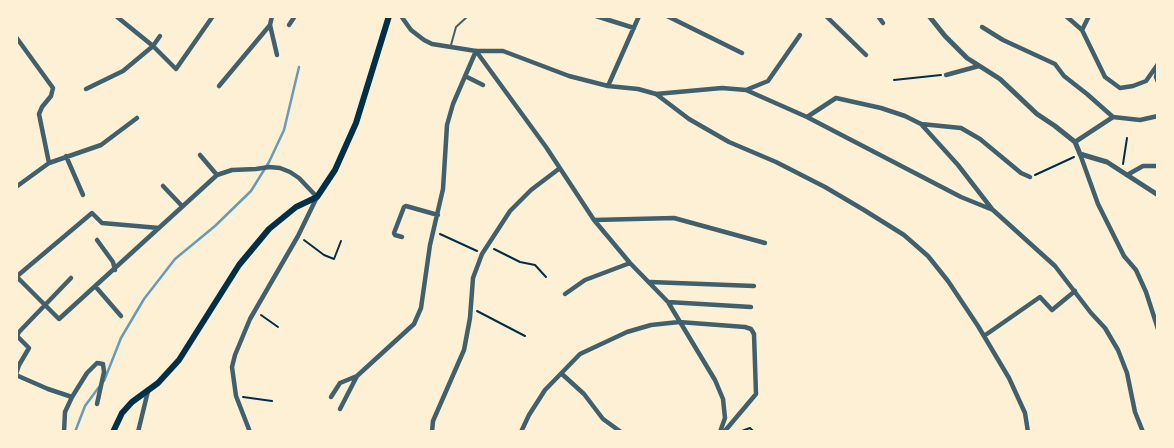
<!DOCTYPE html>
<html>
<head>
<meta charset="utf-8">
<style>
  body { margin:0 }
  #map { position:relative; width:1174px; height:448px; overflow:hidden; background:#fdf0d5; font-family:"Source Sans 3",sans-serif }
  canvas { display:block }
  .frame { position:absolute; inset:0; border:18px solid #fdf0d5; pointer-events:none }
</style>
</head>
<body>
<div id="map">
<canvas width="1174" height="448"></canvas>
<div class="frame"></div>
</div>
<script>
const context = document.querySelector('canvas').getContext('2d');
context.lineJoin = 'round';
const poly = rows => new Path2D(rows.map(r => 'M' + r).join(''));
function strokePath(path, color, width, dash) { context.strokeStyle = color; context.lineWidth = width; context.lineCap = dash ? 'butt' : 'round'; context.setLineDash(dash || []); context.stroke(path); }
const stream = poly([
  [104,381,121,338,144,299,175,259,215,226,251,191,269,162,284,130,299,67],
  [75,432,85,406,99,387]
]);
const path = poly([
  [894,80,941,75],
  [1123,164,1127,138],
  [1035,175,1074,157],
  [440,234,477,251],
  [304,240,324,255,334,259,341,241],
  [494,249,520,262,535,265,546,277],
  [477,311,525,336],
  [261,315,278,327],
  [243,397,272,401],
  [739,432,750,428,754,432]
]);
const service = poly([
  [451,45,456,27,468,16]
]);
const minor = poly([
  [116,16,153,46,176,69,213,16],
  [401,16,411,30,424,40,432,44,476,51,503,51,569,76,608,86,638,89,656,94,722,88,746,90,807,117,961,197,993,210,1055,266,1091,313,1105,328,1118,350,1127,373,1135,412,1143,432],
  [596,16,634,28],
  [667,16,742,53],
  [826,16,866,55],
  [878,16,883,23],
  [1066,16,1082,30,1105,77,1120,88,1133,86,1146,81,1158,64],
  [270,25,277,55],
  [289,25,295,16],
  [982,27,1003,40,1055,64,1064,76,1087,94,1113,117],
  [1082,30,1089,16],
  [16,37,53,88,51,96,42,107,39,114,49,163],
  [476,51,546,147,594,220,630,263,668,302,715,380,723,399,725,418,720,432],
  [1158,67,1156,77,1158,82],
  [946,75,979,66],
  [465,76,483,85],
  [219,86,270,25,272,16],
  [608,86,639,16],
  [86,89,123,71,153,46,160,36],
  [746,90,768,81,800,35],
  [656,94,689,119,729,142,776,162,825,187,864,210,904,235,928,256,948,281,978,326,1009,378,1025,413,1028,432],
  [807,117,836,98,881,108,905,116,921,124,961,128,980,139,1021,173,1030,177],
  [921,124,958,165,992,209],
  [1075,142,1113,117,1140,120,1158,116],
  [1080,154,1098,204,1124,256,1136,270,1146,292,1158,329],
  [200,155,217,175],
  [66,156,83,195],
  [1127,175,1143,166,1158,166],
  [163,186,182,206],
  [16,187,49,163,101,145,137,118],
  [594,220,674,218,765,243],
  [402,237,395,235,394,233,404,207,406,206,438,215],
  [97,240,113,262,115,270],
  [16,277,92,213,102,223,159,228],
  [17,277,59,319,217,175,232,170,256,169,269,167,280,168,290,172,299,178,317,197,298,236,250,319,235,355,232,367,236,396,250,432],
  [650,282,754,286],
  [95,286,121,316],
  [565,294,585,280,630,263],
  [668,302,751,307],
  [984,336,1040,297,1052,310,1075,291],
  [16,374,19,365,29,348,17,336,19,332,71,278],
  [562,374,584,394,603,419,621,432],
  [16,375,48,389,72,397],
  [331,397,340,383,357,376],
  [340,409,357,376,414,324,421,308,430,245,443,189,447,125,453,104,476,51],
  [64,432,65,412,72,397,87,373,97,363,103,364,104,372,97,404],
  [138,432,148,391],
  [432,432,433,421,464,350,470,318,473,278,482,254,510,211,531,190,560,168],
  [521,432,529,415,545,390,580,354,627,332,651,325,679,322,745,327,751,329,754,334,756,394,724,432]
]);
const tertiary = poly([
  [929,16,945,36,967,58,1000,79,1037,114,1055,126,1075,142,1080,154,1107,162,1158,195]
]);
const secondary = poly([
  [113,432,122,413,132,402,158,383,179,360,239,265,269,229,296,207,317,197,335,170,356,123,389,16]
]);
strokePath(stream, '#669bbc', 2.5);
strokePath(path, '#003049', 2);
strokePath(service, '#3f606c', 2);
strokePath(minor, '#3f606c', 4.5);
strokePath(tertiary, '#3f606c', 5);
strokePath(secondary, '#003049', 6);
</script>
</body>
</html>
